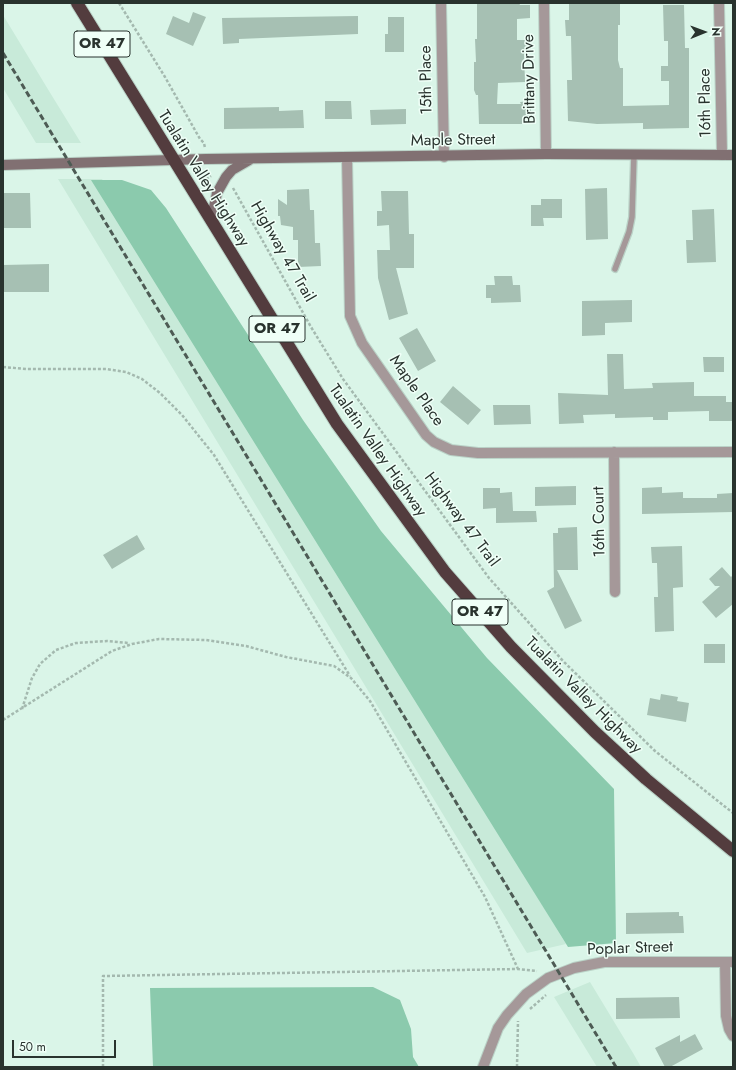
<!DOCTYPE html>
<html>
<head>
<meta charset="utf-8">
<style>
  body { margin:0 }
  #map { position:relative; width:736px; height:1070px; overflow:hidden; background:#daf5e8; font-family:Jost,sans-serif }
  canvas { display:block }
  .frame { position:absolute; inset:0; border:4px solid #29332e; pointer-events:none }
  .north { position:absolute; left:684px; top:12px; width:40px; height:40px; -webkit-text-stroke:3px #effff7; paint-order:stroke; rotate:89deg; font-size:11px; font-weight:700; line-height:16px; text-align:center; color:#29332e }
  .north::after { content:''; display:block; margin:auto; width:14px; height:18px; background:#29332e; clip-path:polygon(50% 0,100% 100%,50% 72%,0 100%) }
  .scale { position:absolute; left:12px; top:1040px; width:104px; height:18px; box-sizing:border-box; border:2px solid #29332e; border-top:0; padding-left:5px; font-size:12px; line-height:14px; white-space:nowrap; color:#29332e; -webkit-text-stroke:3px #effff7; paint-order:stroke }
</style>
</head>
<body>
<div id="map">
<canvas width="736" height="1070"></canvas>
<div class="frame"></div>
<div class="north">N</div>
<div class="scale">50 m</div>
</div>
<script>
const context = document.querySelector('canvas').getContext('2d');
context.lineJoin = 'round';
function fillPath(path, color) { context.fillStyle = color; context.fill(path, 'evenodd'); }
const poly = rows => new Path2D(rows.map(r => 'M' + r).join(''));
function strokePath(path, color, width, dash) { context.strokeStyle = color; context.lineWidth = width; context.lineCap = dash ? 'butt' : 'round'; context.setLineDash(dash || []); context.stroke(path); }
function label(font, color, halo, rows, align = 'center') {
  context.font = font + ' Jost,sans-serif'; context.lineWidth = 3; context.setLineDash([]); context.textBaseline = 'middle'; context.strokeStyle = halo; context.fillStyle = color; for (const [text, x, y, turn = 0] of rows) {
    context.save(); context.translate(x, y); context.rotate((+turn || 0) * Math.PI / 180); context.textAlign = isNaN(turn) ? turn : align; if (halo) context.strokeText(text, 0, 0); context.fillText(text, 0, 0); context.restore();
  }
}
const built = poly([
  [3,15,49,91,81,143,36,143,3,88],
  [58,179,102,179,566,944,527,953],
  [590,982,633,1053,641,1067,597,1067,554,997]
]);
const green = poly([
  [91,180,122,180,151,190,166,208,303,420,381,531,487,658,614,789,616,943,568,947],
  [373,987,400,1000,411,1029,413,1057,419,1067,153,1067,150,988]
]);
const building = poly([
  [477,3,519,3,520,5,530,5,530,18,517,19,517,40,531,40,531,53,524,53,525,82,498,83,497,104,521,104,520,102,531,101,531,117,522,117,522,124,479,124,478,95,476,95,474,90,474,62,476,62,475,39,477,39],
  [569,3,620,3,620,25,618,25,618,60,620,68,623,68,623,106,669,105,669,81,661,81,661,66,668,66,668,41,664,41,663,5,684,5,685,48,689,48,689,128,643,129,643,123,597,124,568,121,567,80,572,80,571,36,566,36,565,20,569,20],
  [193,12,206,17,193,46,166,34,173,16,189,23],
  [358,16,358,34,239,39,239,43,223,44,222,18],
  [388,17,404,17,404,52,385,52,385,34,388,34],
  [325,101,351,101,352,119,325,119],
  [279,107,279,111,303,110,304,128,224,129,224,108],
  [406,109,406,124,371,125,370,110],
  [607,188,608,239,586,240,585,189],
  [309,189,310,210,314,210,315,243,320,243,321,266,298,267,298,240,293,240,293,227,281,225,280,216,278,216,278,199,287,205,287,190],
  [381,191,408,191,409,234,414,234,414,268,396,268,408,314,389,320,378,278,377,250,390,250,389,225,377,226,377,211,382,211],
  [3,193,30,193,31,228,3,228],
  [541,199,562,199,562,218,543,218,544,226,531,226,531,205,541,205],
  [714,209,716,262,687,263,686,240,693,240,692,210],
  [49,264,49,292,3,292,3,265],
  [494,276,512,276,513,285,520,285,521,302,491,303,491,298,486,298,486,285,495,285],
  [632,300,632,322,605,323,605,335,582,336,582,301],
  [417,328,436,361,418,371,399,338],
  [607,354,623,354,624,389,653,388,652,383,694,382,694,396,726,396,726,402,733,402,733,421,709,421,709,411,668,412,668,420,653,420,653,417,615,418,615,414,583,415,584,423,559,424,558,393,608,395],
  [703,357,724,357,724,372,704,372],
  [453,386,481,410,468,425,440,402],
  [493,405,530,405,531,424,494,425],
  [576,486,576,505,535,506,535,487],
  [662,487,662,493,683,492,683,498,717,498,717,494,733,493,733,512,642,514,642,488],
  [483,488,500,488,500,493,512,492,513,511,536,511,537,522,496,523,496,508,483,509],
  [577,527,578,570,557,570,582,621,565,629,547,591,554,587,553,533,558,533,558,528],
  [137,535,145,549,112,569,103,555],
  [682,546,683,587,673,588,674,631,655,632,654,597,658,597,657,563,652,563,651,547],
  [722,567,731,577,733,575,733,604,716,618,702,602,720,586,715,586,709,579],
  [704,644,725,644,725,663,704,663],
  [661,694,678,697,677,701,689,703,686,722,647,715,650,698,660,700],
  [679,912,679,916,683,916,684,933,626,934,626,913],
  [679,997,680,1018,616,1019,616,998],
  [695,1034,703,1049,670,1067,665,1067,655,1048,680,1035,680,1042]
]);
const path = poly([
  [119,3,165,77,200,139,204,143,205,148],
  [202,182,211,176],
  [233,188,311,327,343,379,489,578,563,661,655,751,733,813],
  [3,367,26,369,106,369,126,372,142,379,160,393,182,415,214,455,350,676],
  [22,709,32,678,40,664,56,650,76,643,107,641,129,643],
  [3,720,112,651,132,644,159,639,206,640,246,646,286,657,334,666,351,678,370,701,485,897,518,969],
  [530,1009,546,995],
  [103,1067,103,976,518,969,537,971],
  [517,1067,518,1021]
]);
const lane = poly([
  [615,269,629,232,632,217,634,155]
]);
const street = poly([
  [441,3,444,157],
  [544,3,546,154],
  [719,3,722,155],
  [347,158,350,316,362,343,426,435,434,442,451,450,478,453,733,452],
  [614,452,615,592],
  [725,962,726,1016,729,1029,733,1036],
  [483,1067,498,1028,507,1015,526,994,548,978,574,968,604,962,733,962]
]);
const secondary = poly([
  [3,165,206,159,546,154,733,155],
  [211,221,217,193,226,177,232,170,251,159]
]);
const highway = poly([
  [77,3,337,424,445,572,511,647,595,732,646,779,733,851]
]);
const rail = poly([
  [3,53,616,1067]
]);
const shields = [
  [102,44,56],
  [277,329,56],
  [480,612,56]
];
const shieldNames = [
  ["OR 47",102,44],
  ["OR 47",277,329],
  ["OR 47",480,612]
];
const streetNames = [
  ["Brittany Drive",530,79,-91],
  ["15th Place",427,80,-91],
  ["16th Place",706,103,-91],
  ["Maple Street",453,141,-1],
  ["Tualatin Valley Highway",203,179,58],
  ["Highway 47 Trail",282,252,60],
  ["Maple Place",416,391,55],
  ["Tualatin Valley Highway",377,451,55],
  ["Highway 47 Trail",461,520,53],
  ["16th Court",600,522,-91],
  ["Tualatin Valley Highway",583,696,45],
  ["Poplar Street",630,949,-2]
];
fillPath(built, '#c8ead9');
fillPath(green, '#8bcaad');
fillPath(building, '#a6c0b3');
strokePath(lane, '#bad2c7', 8);
strokePath(street, '#bad2c7', 12);
strokePath(secondary, '#bad2c7', 12);
strokePath(highway, '#bad2c7', 14);
strokePath(path, '#a4b9af', 2.5, [3, 2]);
strokePath(lane, '#a59899', 5.5);
strokePath(street, '#a59899', 10);
strokePath(secondary, '#817072', 10);
strokePath(highway, '#533c3e', 12);
strokePath(rail, '#4d5b54', 3, [6, 3]);
for (const [x, y, w] of shields) { const box = new Path2D(); box.roundRect(x - w / 2, y - 13, w, 26, 3); context.fillStyle = '#effff7'; context.fill(box); strokePath(box, '#29332e', 1); }
label('bold 15px', '#29332e', null, shieldNames);
label('16px', '#29332e', '#effff7', streetNames);
</script>
</body>
</html>
